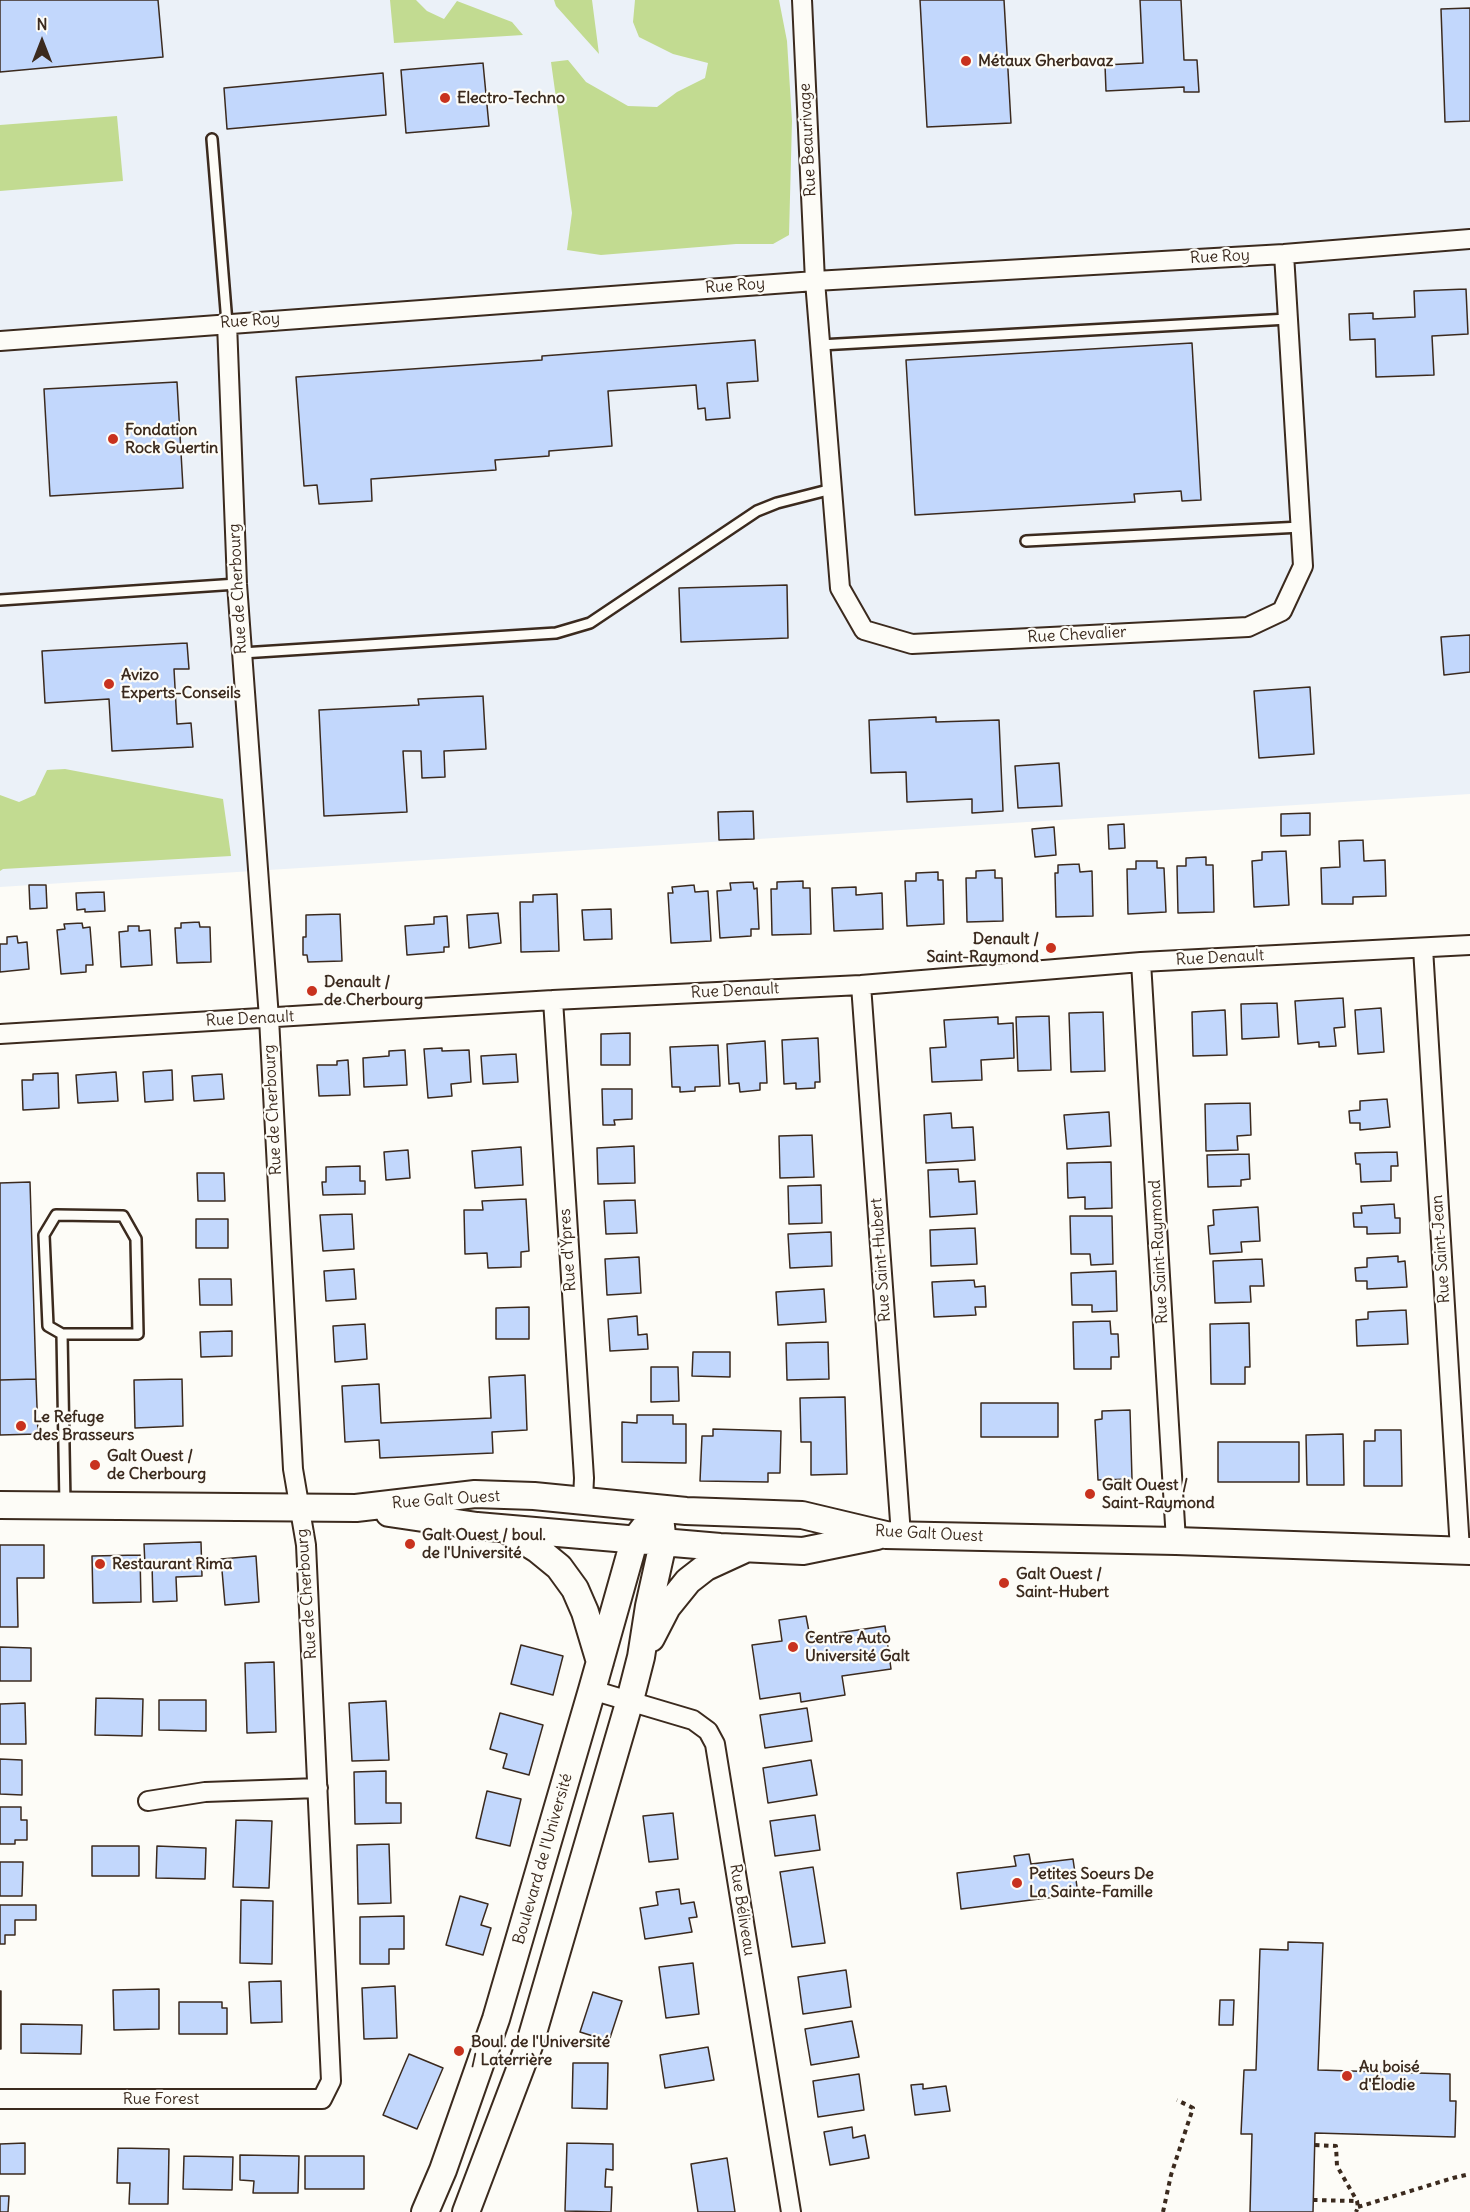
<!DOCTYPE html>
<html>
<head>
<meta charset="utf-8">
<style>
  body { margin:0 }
  #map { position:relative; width:1470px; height:2212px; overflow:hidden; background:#fdfcf7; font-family:Delius,sans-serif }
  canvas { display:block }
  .north { position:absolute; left:12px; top:12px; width:60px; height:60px; -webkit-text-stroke:4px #fdfcf7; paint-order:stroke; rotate:0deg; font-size:16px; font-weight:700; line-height:24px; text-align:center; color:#3b2a1e }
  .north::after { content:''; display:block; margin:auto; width:21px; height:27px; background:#3b2a1e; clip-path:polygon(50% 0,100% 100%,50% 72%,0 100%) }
</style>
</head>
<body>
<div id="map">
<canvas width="1470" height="2212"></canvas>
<div class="north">N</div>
</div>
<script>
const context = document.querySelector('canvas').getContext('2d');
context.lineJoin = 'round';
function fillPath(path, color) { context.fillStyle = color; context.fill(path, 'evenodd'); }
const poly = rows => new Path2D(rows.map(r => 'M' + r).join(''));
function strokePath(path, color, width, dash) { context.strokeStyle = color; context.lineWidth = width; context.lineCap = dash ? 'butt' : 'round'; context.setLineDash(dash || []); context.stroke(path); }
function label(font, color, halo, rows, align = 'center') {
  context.font = font + ' Delius,sans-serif'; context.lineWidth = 4.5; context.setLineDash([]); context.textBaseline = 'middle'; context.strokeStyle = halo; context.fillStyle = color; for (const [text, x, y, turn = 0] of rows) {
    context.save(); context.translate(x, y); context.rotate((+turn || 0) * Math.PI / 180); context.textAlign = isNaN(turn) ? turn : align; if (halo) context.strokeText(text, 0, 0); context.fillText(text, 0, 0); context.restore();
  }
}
const built = poly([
  [0,0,1470,0,1470,794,0,887]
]);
const green = poly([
  [390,0,416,0,427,11,444,19,457,1,512,22,523,35,394,43],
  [554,0,592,0,599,54,556,6],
  [635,0,779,0,787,41,792,121,789,235,773,244,736,244,601,255,567,250,572,213,551,62,568,60,586,82,628,106,657,107,677,92,705,78,708,63,673,54,639,37,633,22],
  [117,116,123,181,0,191,0,125],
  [65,769,223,799,231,856,3,869,0,871,0,795,19,802,35,795,47,770]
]);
const building = poly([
  [0,0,158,0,163,57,0,72,0,0],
  [920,0,1004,0,1011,123,927,127,920,0],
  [1140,0,1181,0,1184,60,1197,60,1199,92,1184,92,1184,87,1106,91,1105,65,1143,63,1140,0],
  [1470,8,1470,121,1445,122,1441,9,1470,8],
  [483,63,489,126,406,133,401,70,483,63],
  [383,73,386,115,227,129,224,88,383,73],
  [1466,289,1468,334,1432,336,1434,375,1376,377,1375,339,1350,340,1349,314,1373,313,1373,319,1415,317,1414,291,1466,289],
  [755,340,758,381,727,383,730,418,706,420,705,408,698,409,696,385,608,391,612,446,549,451,549,456,495,460,496,470,371,479,372,501,319,504,317,485,304,486,296,377,542,360,542,356,755,340],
  [1192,343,1201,500,1182,501,1181,491,1134,494,1135,502,915,515,906,360,1192,343],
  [177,382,183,488,50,496,44,389,177,382],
  [787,585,788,638,681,642,679,588,787,585],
  [1470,635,1470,672,1444,675,1441,637,1470,635],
  [187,643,189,669,174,669,177,724,191,723,193,747,112,751,109,699,45,703,42,651,187,643],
  [1310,687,1314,754,1259,758,1254,691,1310,687],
  [483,696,486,749,444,751,445,777,422,778,421,751,403,751,407,812,324,816,319,710,419,705,418,699,483,696],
  [936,717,936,722,999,720,1003,811,972,813,972,799,907,802,906,772,871,773,869,720,936,717],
  [1059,763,1062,806,1018,808,1015,766,1059,763],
  [753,811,754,839,719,840,718,812,753,811],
  [1310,813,1310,835,1281,836,1281,814,1310,813],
  [1124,824,1125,848,1109,849,1108,825,1124,824],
  [1054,827,1056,855,1035,857,1032,829,1054,827],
  [1363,840,1364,861,1385,860,1386,896,1353,897,1353,904,1322,904,1321,868,1340,867,1339,841,1363,840],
  [1286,851,1289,905,1254,907,1252,861,1262,860,1262,852,1286,851],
  [1206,857,1206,865,1213,865,1214,912,1178,913,1177,866,1186,866,1186,858,1206,857],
  [1136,861,1157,861,1157,868,1164,868,1166,912,1128,914,1127,869,1136,869,1136,861],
  [1079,864,1080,872,1092,871,1093,916,1056,917,1055,873,1058,873,1058,865,1079,864],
  [995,870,995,878,1002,878,1003,921,967,922,966,878,976,878,976,871,995,870],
  [938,872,938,880,943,880,944,924,907,926,905,881,916,881,916,873,938,872],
  [803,881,803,888,810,888,811,934,772,935,771,889,777,889,777,882,803,881],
  [753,882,754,889,757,888,759,929,751,929,751,936,720,938,717,891,731,890,730,883,753,882],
  [29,885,46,885,47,908,30,909,29,885],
  [694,885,695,892,708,891,711,941,671,943,668,893,673,893,672,887,694,885],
  [856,887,856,895,882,893,883,929,834,931,832,888,856,887],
  [104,892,105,911,85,912,85,909,77,910,76,893,104,892],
  [557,894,559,951,521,952,520,902,533,902,533,895,557,894],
  [611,909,612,939,584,940,582,910,611,909],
  [498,913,501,943,469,948,467,915,498,913],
  [340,914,342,961,308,962,307,955,303,955,303,937,306,937,306,915,340,914],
  [447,916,449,947,444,947,444,952,407,955,405,926,434,924,434,917,447,916],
  [199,922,200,927,210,927,211,962,177,963,175,928,181,928,181,923,199,922],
  [82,923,83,928,90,927,93,965,86,965,86,972,61,974,57,930,65,929,64,924,82,923],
  [128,926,139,926,139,931,150,930,152,965,121,967,119,932,128,931,128,926],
  [17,936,18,943,27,942,29,969,0,972,0,944,7,944,7,937,17,936],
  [1343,998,1345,1027,1334,1028,1336,1046,1319,1047,1319,1042,1298,1044,1295,1001,1343,998],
  [1277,1003,1279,1037,1242,1039,1241,1004,1277,1003],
  [1381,1008,1384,1052,1358,1054,1355,1010,1381,1008],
  [1225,1010,1227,1055,1193,1056,1192,1012,1225,1010],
  [1103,1012,1105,1071,1071,1072,1069,1013,1103,1012],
  [1049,1016,1051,1070,1018,1071,1016,1017,1049,1016],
  [998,1017,998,1024,1013,1023,1014,1058,981,1060,982,1080,932,1082,930,1048,946,1047,944,1020,998,1017],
  [630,1033,630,1065,601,1065,601,1034,630,1033],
  [818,1038,820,1082,815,1082,815,1088,796,1089,796,1083,784,1084,782,1040,818,1038],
  [765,1041,767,1083,760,1083,760,1090,740,1092,739,1083,729,1084,727,1044,765,1041],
  [718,1045,720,1086,695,1087,695,1091,680,1092,680,1087,672,1087,670,1047,718,1045],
  [442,1048,442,1051,469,1050,471,1082,451,1084,452,1096,428,1098,424,1049,442,1048],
  [405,1050,407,1085,364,1087,363,1058,389,1056,389,1051,405,1050],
  [516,1054,518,1082,483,1084,481,1056,516,1054],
  [348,1060,350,1095,319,1096,317,1065,337,1065,337,1061,348,1060],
  [172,1070,173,1100,145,1102,143,1072,172,1070],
  [116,1072,118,1101,78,1103,76,1075,116,1072],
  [58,1073,59,1108,23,1110,22,1080,33,1080,33,1074,58,1073],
  [222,1074,224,1099,194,1101,192,1076,222,1074],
  [602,1089,632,1089,632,1119,614,1120,615,1125,603,1125,602,1089],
  [1387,1099,1390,1127,1360,1130,1360,1123,1350,1123,1349,1111,1360,1110,1360,1101,1387,1099],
  [1250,1103,1251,1135,1237,1136,1238,1150,1206,1151,1205,1104,1250,1103],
  [1109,1112,1111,1146,1067,1149,1064,1115,1109,1112],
  [951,1113,952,1128,973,1127,975,1160,926,1163,924,1115,951,1113],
  [812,1135,814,1177,780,1178,779,1136,812,1135],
  [634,1146,635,1183,598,1184,597,1148,634,1146],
  [521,1147,523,1185,475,1188,472,1151,521,1147],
  [408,1150,410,1178,386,1180,384,1152,408,1150],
  [1397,1152,1398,1166,1391,1166,1391,1181,1361,1182,1360,1164,1356,1164,1355,1153,1397,1152],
  [1249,1154,1250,1179,1241,1180,1241,1186,1208,1187,1207,1155,1249,1154],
  [1111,1162,1112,1208,1085,1209,1085,1197,1068,1198,1067,1163,1111,1162],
  [360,1166,360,1181,365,1181,365,1194,323,1195,322,1182,326,1182,326,1167,360,1166],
  [958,1169,959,1182,975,1181,977,1214,930,1217,928,1170,958,1169],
  [197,1173,224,1173,225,1201,198,1201,197,1173],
  [30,1182,36,1379,0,1380,0,1183,30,1182],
  [821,1185,822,1223,789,1224,788,1186,821,1185],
  [526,1199,529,1251,521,1252,521,1267,488,1268,487,1253,465,1254,464,1210,483,1210,482,1201,526,1199],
  [635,1200,637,1233,606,1234,604,1201,635,1200],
  [1394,1204,1395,1218,1400,1218,1400,1233,1367,1234,1367,1227,1354,1227,1353,1213,1362,1213,1361,1206,1394,1204],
  [1258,1207,1260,1241,1241,1242,1242,1252,1210,1254,1208,1226,1214,1225,1213,1210,1258,1207],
  [352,1214,354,1249,323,1251,320,1215,352,1214],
  [1070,1216,1112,1216,1113,1264,1091,1265,1090,1254,1071,1254,1070,1216],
  [196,1219,228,1219,228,1248,196,1248,196,1219],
  [975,1228,977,1264,931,1266,930,1230,975,1228],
  [831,1232,832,1266,790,1268,788,1234,831,1232],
  [1398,1256,1398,1262,1405,1261,1407,1287,1367,1289,1367,1281,1356,1281,1355,1268,1367,1267,1367,1258,1398,1256],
  [639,1257,641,1293,607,1295,605,1259,639,1257],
  [1262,1259,1264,1286,1250,1286,1251,1302,1215,1303,1213,1261,1262,1259],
  [354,1269,356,1299,326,1301,324,1271,354,1269],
  [1116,1271,1117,1311,1092,1312,1092,1305,1072,1305,1071,1273,1116,1271],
  [199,1279,231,1279,232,1305,200,1305,199,1279],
  [974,1280,975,1287,985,1286,986,1307,975,1307,976,1315,934,1317,932,1282,974,1280],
  [824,1289,826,1322,778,1325,776,1292,824,1289],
  [529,1307,529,1339,496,1339,496,1308,529,1307],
  [1406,1310,1408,1344,1357,1346,1356,1320,1368,1319,1368,1312,1406,1310],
  [637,1316,638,1335,647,1334,648,1349,610,1351,608,1319,637,1316],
  [1110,1321,1111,1334,1118,1334,1119,1357,1111,1357,1111,1369,1074,1369,1073,1322,1110,1321],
  [1249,1323,1250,1367,1245,1367,1245,1384,1211,1384,1210,1324,1249,1323],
  [365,1324,367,1359,335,1362,333,1326,365,1324],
  [232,1331,232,1356,201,1357,200,1332,232,1331],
  [828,1342,829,1379,787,1380,786,1343,828,1342],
  [693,1352,730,1352,730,1377,692,1376,693,1352],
  [651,1367,678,1367,679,1401,651,1402,651,1367],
  [525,1375,527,1430,492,1432,493,1453,380,1458,379,1440,345,1442,342,1386,379,1384,381,1423,491,1418,489,1377,525,1375],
  [36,1379,38,1434,0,1435,0,1380,36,1379],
  [182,1379,183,1426,135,1428,134,1380,182,1379],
  [845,1397,847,1474,811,1475,811,1442,801,1442,800,1398,845,1397],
  [981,1403,1058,1403,1058,1437,981,1437,981,1403],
  [1130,1410,1132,1479,1098,1480,1095,1420,1102,1419,1102,1411,1130,1410],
  [637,1415,673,1415,673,1424,686,1424,686,1463,622,1462,622,1422,637,1423,637,1415],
  [713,1429,781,1431,780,1473,768,1473,768,1482,700,1481,702,1436,713,1436,713,1429],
  [1375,1430,1401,1430,1402,1486,1364,1486,1364,1441,1375,1441,1375,1430],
  [1343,1434,1344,1485,1307,1485,1306,1435,1343,1434],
  [1218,1442,1299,1442,1299,1482,1218,1482,1218,1442],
  [201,1542,202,1576,176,1577,177,1601,153,1602,152,1564,145,1565,144,1544,201,1542],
  [0,1545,44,1545,44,1578,17,1578,18,1627,0,1627,0,1545],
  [140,1555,141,1602,93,1603,92,1556,140,1555],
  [256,1556,259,1602,225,1605,221,1559,256,1556],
  [806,1616,810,1637,885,1626,891,1669,842,1676,845,1695,801,1702,800,1693,760,1699,752,1645,782,1641,779,1620,806,1616],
  [521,1645,563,1656,553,1695,511,1684,521,1645],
  [0,1647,31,1648,31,1681,0,1681,0,1647],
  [274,1662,276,1732,247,1733,245,1663,274,1662],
  [96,1698,143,1699,142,1736,95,1735,96,1698],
  [159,1700,206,1700,206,1731,159,1730,159,1700],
  [386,1701,389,1760,352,1761,349,1703,386,1701],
  [25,1703,26,1744,0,1744,0,1704,25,1703],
  [807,1708,812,1741,765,1748,760,1715,807,1708],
  [500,1713,543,1725,529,1775,503,1768,507,1754,490,1749,500,1713],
  [0,1759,22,1760,22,1795,0,1794,0,1759],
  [811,1760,817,1795,768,1803,763,1768,811,1760],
  [386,1771,386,1803,401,1803,401,1823,355,1824,354,1772,386,1771],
  [487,1791,521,1799,510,1846,476,1838,487,1791],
  [0,1807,21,1807,21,1820,27,1820,27,1840,15,1840,15,1844,0,1844,0,1807],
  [673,1813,678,1859,649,1862,643,1816,673,1813],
  [815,1815,820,1850,775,1856,770,1821,815,1815],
  [236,1820,272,1821,269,1888,233,1887,236,1820],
  [389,1844,391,1903,358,1904,357,1845,389,1844],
  [92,1846,139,1846,139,1876,92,1876,92,1846],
  [157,1846,206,1848,205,1879,156,1878,157,1846],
  [1029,1854,1031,1864,1073,1859,1078,1894,961,1909,957,1873,1016,1866,1014,1856,1029,1854],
  [0,1862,23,1862,22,1896,0,1896,0,1862],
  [813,1867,825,1943,792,1947,780,1872,813,1867],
  [679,1889,681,1904,694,1902,697,1917,689,1918,692,1932,645,1939,640,1908,658,1905,656,1892,679,1889],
  [460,1896,488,1904,481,1925,491,1928,483,1955,446,1945,460,1896],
  [241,1900,273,1901,272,1964,240,1963,241,1900],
  [0,1905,36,1905,36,1920,15,1920,15,1935,5,1935,5,1944,0,1944,0,1905],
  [404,1916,404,1949,389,1949,389,1964,360,1964,360,1917,404,1916],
  [1288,1942,1323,1943,1318,2070,1450,2074,1450,2101,1456,2101,1455,2137,1315,2133,1313,2212,1250,2212,1252,2134,1241,2134,1244,2070,1256,2070,1260,1949,1288,1950,1288,1942],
  [693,1963,699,2014,666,2018,659,1967,693,1963],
  [846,1970,851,2007,803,2014,798,1977,846,1970],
  [281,1981,282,2022,251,2023,249,1982,281,1981],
  [395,1986,397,2038,364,2039,362,1988,395,1986],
  [159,1989,159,2029,114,2030,113,1990,159,1989],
  [0,1991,1,1991,1,2049,0,2049,0,1991],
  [593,1992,622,2001,609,2041,580,2032,593,1992],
  [1220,2000,1234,2000,1233,2025,1219,2025,1220,2000],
  [179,2002,222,2002,222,2008,227,2008,227,2034,179,2034,179,2002],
  [852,2021,859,2057,811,2065,805,2029,852,2021],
  [21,2024,82,2025,81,2054,21,2053,21,2024],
  [708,2047,714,2080,665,2088,660,2055,708,2047],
  [409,2054,443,2068,417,2129,383,2115,409,2054],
  [573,2063,608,2063,607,2109,572,2108,573,2063],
  [859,2074,864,2110,818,2117,813,2081,859,2074],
  [923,2084,923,2089,946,2086,950,2111,915,2115,911,2085,923,2084],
  [852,2127,853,2138,865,2135,869,2158,830,2165,824,2132,852,2127],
  [25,2143,25,2174,0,2174,0,2144,25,2143],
  [567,2143,613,2144,613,2170,606,2169,605,2187,612,2187,611,2212,565,2211,567,2143],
  [118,2148,169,2149,168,2204,129,2204,130,2183,117,2183,118,2148],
  [240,2155,299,2156,298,2193,253,2193,254,2181,240,2180,240,2155],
  [184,2156,233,2157,232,2190,183,2189,184,2156],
  [305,2156,364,2156,364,2189,305,2189,305,2156],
  [727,2158,735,2212,698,2212,691,2164,727,2158],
  [0,2196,9,2196,8,2212,0,2212,0,2196]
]);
const path = poly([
  [1315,2145,1336,2146,1337,2166,1357,2201,1358,2207,1356,2212],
  [1313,2200,1356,2201],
  [1358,2207,1453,2178,1470,2174],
  [1163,2212,1171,2175,1193,2108,1177,2100]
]);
const lane = poly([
  [212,139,227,323],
  [820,345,1288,319],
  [1026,541,1301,527],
  [0,600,237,584],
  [242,653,556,633,590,623,757,511,777,503,832,489],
  [62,1334,48,1326,44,1235,56,1215,123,1216,136,1239,138,1334,62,1334,65,1504]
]);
const street = poly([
  [802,0,815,281,840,588,864,630,912,644,1248,627,1282,611,1303,566,1284,254],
  [0,341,815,281,1284,254,1470,239],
  [1423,948,1460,1550],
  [1141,962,1176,1541],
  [861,985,901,1535],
  [553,1000,584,1478,583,1500],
  [0,1034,553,1000,861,985,1141,962,1470,945],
  [592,1690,693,1720,708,1731,715,1744,791,2212],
  [148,1801,205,1792,318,1788],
  [0,2099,322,2099,331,2081,306,1545,293,1469,269,1018,237,584,227,323]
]);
const secondary = poly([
  [0,1505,356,1508,475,1494,534,1496,686,1511,802,1515,886,1535,1176,1541,1470,1551],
  [389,1513,477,1526,720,1547,803,1551,877,1536],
  [510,1532,537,1549,559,1567,575,1589,585,1612,600,1662],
  [651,1638,667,1607,688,1581,706,1567,743,1550],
  [425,2212,443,2170,496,2019,592,1690,634,1541,659,1509],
  [466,2212,530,2043,630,1700,641,1657,649,1606,663,1543,659,1509]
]);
const markers = [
  [966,61,6,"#c8321e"],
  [445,98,6,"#c8321e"],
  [113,439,6,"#c8321e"],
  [109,684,6,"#c8321e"],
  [1051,948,6,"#c8321e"],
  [312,991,6,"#c8321e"],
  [21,1426,6,"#c8321e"],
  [95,1465,6,"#c8321e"],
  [1090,1494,6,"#c8321e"],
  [410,1544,6,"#c8321e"],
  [100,1564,6,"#c8321e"],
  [1004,1583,6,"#c8321e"],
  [793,1647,6,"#c8321e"],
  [1017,1883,6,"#c8321e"],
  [459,2051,6,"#c8321e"],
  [1347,2076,6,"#c8321e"]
];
const poiNames = [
  ["Métaux Gherbavaz",978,61],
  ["Electro-Techno",457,98],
  ["Fondation",125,430],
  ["Rock Guertin",125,448],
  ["Avizo",121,675],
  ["Experts-Conseils",121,693],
  ["Denault /",1039,939,"right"],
  ["Saint-Raymond",1039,957,"right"],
  ["Denault /",324,982],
  ["de Cherbourg",324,1000],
  ["Le Refuge",33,1417],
  ["des Brasseurs",33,1435],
  ["Galt Ouest /",107,1456],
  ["de Cherbourg",107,1474],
  ["Galt Ouest /",1102,1485],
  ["Saint-Raymond",1102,1503],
  ["Galt Ouest / boul.",422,1535],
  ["de l'Université",422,1553],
  ["Restaurant Rima",112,1564],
  ["Galt Ouest /",1016,1574],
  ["Saint-Hubert",1016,1592],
  ["Centre Auto",805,1638],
  ["Université Galt",805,1656],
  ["Petites Soeurs De",1029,1874],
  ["La Sainte-Famille",1029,1892],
  ["Boul. de l'Université",471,2042],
  ["/ Laterrière",471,2060],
  ["Au boisé",1359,2067],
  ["d'Élodie",1359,2085]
];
const streetNames = [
  ["Rue Beaurivage",808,140,-93],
  ["Rue Roy",1220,257,-3],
  ["Rue Roy",735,286,-4],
  ["Rue Roy",250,321,-4],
  ["Rue de Cherbourg",238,589,-93],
  ["Rue Chevalier",1077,635,-3],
  ["Rue Denault",1220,958,-3],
  ["Rue Denault",735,991,-3],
  ["Rue Denault",250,1019,-3],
  ["Rue de Cherbourg",273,1110,-93],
  ["Rue Saint-Jean",1441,1249,-94],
  ["Rue d'Ypres",568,1250,-94],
  ["Rue Saint-Raymond",1159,1252,-93],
  ["Rue Saint-Hubert",881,1260,-94],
  ["Rue Galt Ouest",446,1500,-4],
  ["Rue Galt Ouest",929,1534,3],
  ["Rue de Cherbourg",307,1594,-94],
  ["Boulevard de l'Université",543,1859,-74],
  ["Rue Béliveau",742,1910,81],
  ["Rue Forest",161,2099]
];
fillPath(built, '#ebf1f8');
fillPath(green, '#c2db91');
fillPath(building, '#c2d7fc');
strokePath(building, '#3b2a1e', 1.5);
strokePath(lane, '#3b2a1e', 14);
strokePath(street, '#3b2a1e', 22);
strokePath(secondary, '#3b2a1e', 30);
strokePath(path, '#3b2a1e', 4, [4.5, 4.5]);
strokePath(lane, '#fdfcf7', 9);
strokePath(street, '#fdfcf7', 18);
strokePath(secondary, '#fdfcf7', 26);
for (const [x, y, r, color] of markers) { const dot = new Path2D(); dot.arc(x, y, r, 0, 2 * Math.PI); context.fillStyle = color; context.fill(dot); strokePath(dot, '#fdfcf7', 2); }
label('bold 16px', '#3b2a1e', '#fdfcf7', poiNames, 'left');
label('16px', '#3b2a1e', '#fdfcf7', streetNames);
</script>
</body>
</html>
